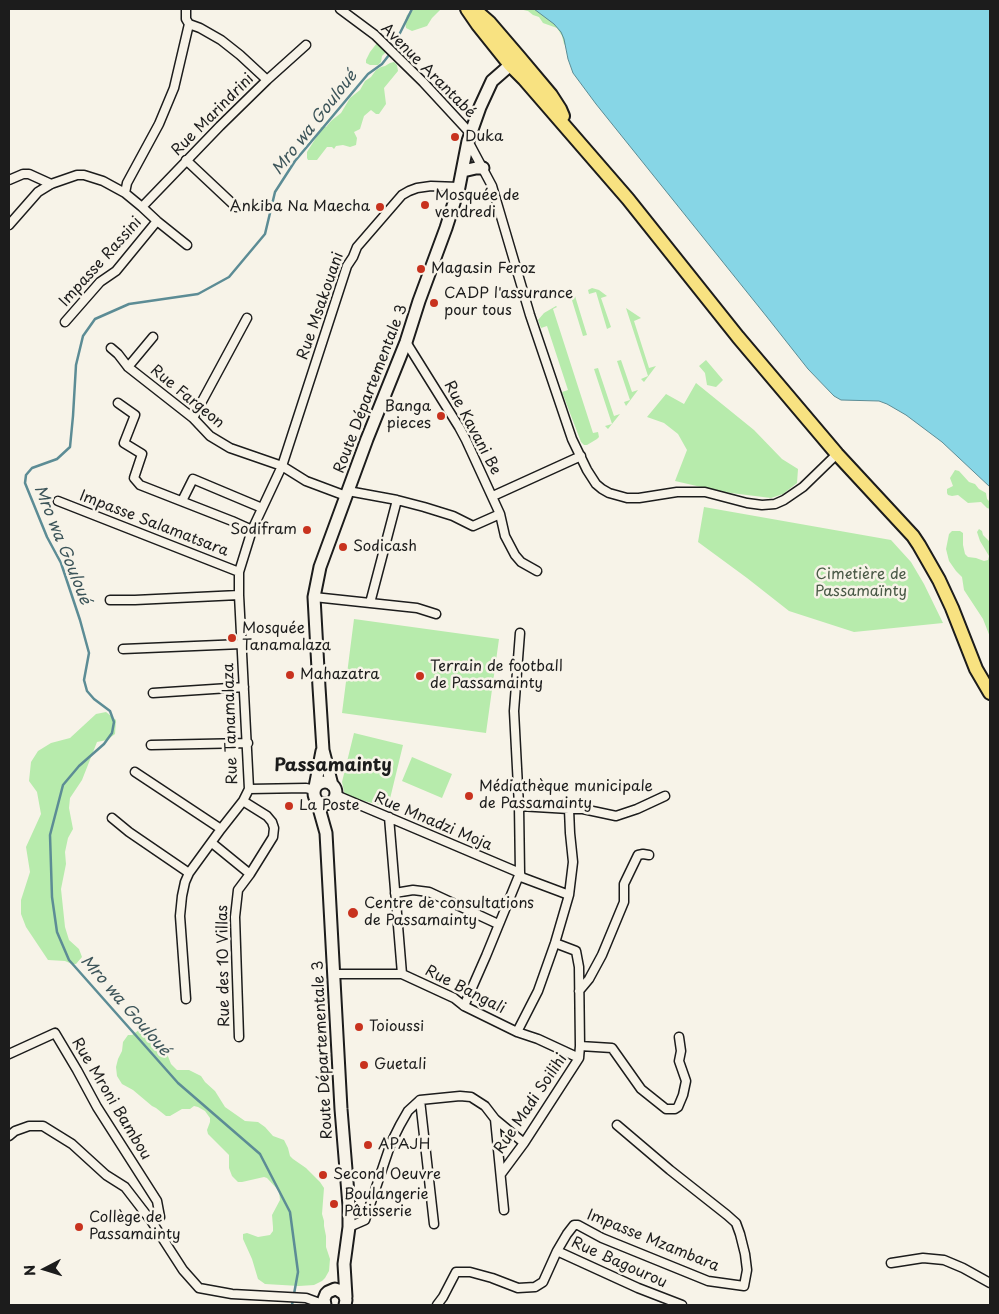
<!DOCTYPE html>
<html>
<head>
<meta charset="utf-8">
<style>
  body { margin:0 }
  #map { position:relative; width:999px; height:1314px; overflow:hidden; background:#f7f3e8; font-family:"Playpen Sans",sans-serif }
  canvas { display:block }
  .frame { position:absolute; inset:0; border:10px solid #1c1c1c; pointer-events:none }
  .north { position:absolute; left:20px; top:1244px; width:50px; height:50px; -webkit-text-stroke:4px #f7f3e8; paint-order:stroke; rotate:265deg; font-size:14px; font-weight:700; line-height:20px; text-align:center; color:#1c1c1c }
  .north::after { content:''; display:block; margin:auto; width:18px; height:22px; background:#1c1c1c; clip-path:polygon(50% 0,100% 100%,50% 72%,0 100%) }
</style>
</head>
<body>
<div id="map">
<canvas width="999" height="1314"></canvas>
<div class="frame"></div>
<div class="north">N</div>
</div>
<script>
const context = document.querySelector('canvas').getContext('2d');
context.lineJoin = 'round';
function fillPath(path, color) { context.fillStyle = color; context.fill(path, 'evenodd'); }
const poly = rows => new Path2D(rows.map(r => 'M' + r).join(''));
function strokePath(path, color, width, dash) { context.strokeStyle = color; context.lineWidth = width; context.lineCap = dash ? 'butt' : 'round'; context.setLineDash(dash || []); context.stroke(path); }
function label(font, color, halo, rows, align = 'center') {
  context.font = font + ' "Playpen Sans",sans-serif'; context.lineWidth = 5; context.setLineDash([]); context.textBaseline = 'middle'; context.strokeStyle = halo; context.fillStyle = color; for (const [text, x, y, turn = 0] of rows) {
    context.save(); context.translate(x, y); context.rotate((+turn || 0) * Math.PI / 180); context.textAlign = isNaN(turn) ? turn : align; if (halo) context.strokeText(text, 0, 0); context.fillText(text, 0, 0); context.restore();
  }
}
const green = poly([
  [414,9,441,9,432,18,427,26,412,31,406,28,405,21,407,15],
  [519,9,580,9,567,47,564,44,562,36,557,28,543,23,539,17,533,15,528,11],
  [377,43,379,44,386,50,386,52,382,56,381,62,378,65,370,65,366,63,366,60,370,52],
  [394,62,397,65,398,71,384,88,386,104,379,114,376,114,371,110,364,116,360,129,354,132,357,138,356,145,350,147,343,145,336,146,334,149,332,147,327,147,317,160,308,160,307,158,307,152,319,133,321,127,326,127,331,121,341,113,350,98,360,90,365,81,371,77,376,70,381,67,385,66,390,63],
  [592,288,599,290,607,296,601,298,611,327,607,329,596,292,589,294,588,290],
  [575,296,587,335,583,336,571,297],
  [556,306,557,307,553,309,593,433,598,432,599,437,597,439,587,445,584,445,581,442,562,392,568,390,547,326,541,328,538,320,544,313],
  [626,308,641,318,634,321,649,368,656,366,644,382,641,379,648,376],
  [621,360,632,392,638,390,626,406,624,402,630,400,617,361],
  [706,360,723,380,716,387,707,385,705,373,699,366],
  [598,368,614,416,620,414,608,429,605,426,612,424,594,369],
  [696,383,754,430,782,459,798,469,797,483,783,494,771,498,723,492,675,481,687,450,678,434,664,423,647,417,666,394,684,404],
  [955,470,959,471,969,482,975,484,979,489,986,493,987,499,990,502,990,509,987,508,981,502,968,503,958,495,952,496,948,495,947,493,947,489,953,486,950,478],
  [704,507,891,540,911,562,924,584,943,623,854,632,789,611,747,578,698,542],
  [979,529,982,531,983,535,990,542,990,637,983,619,964,590,962,577,956,571,949,561,946,549,949,534,952,531,960,531,963,533,963,545,965,554,968,557,976,558,984,561,988,560,989,556,980,541,977,532],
  [354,619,499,639,486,733,342,713],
  [106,712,116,720,115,734,107,740,97,742,82,780,70,798,69,808,73,829,68,838,65,852,66,864,61,889,65,927,69,940,79,949,82,957,76,964,72,964,65,961,48,960,26,927,21,914,21,900,30,872,26,847,41,814,37,792,29,781,31,762,38,751,51,743,70,738,96,714],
  [354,733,403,745,388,807,345,796,342,782],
  [412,757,452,774,442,798,402,781],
  [143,1029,147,1030,162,1041,171,1064,177,1070,189,1070,201,1076,205,1082,215,1091,225,1107,245,1121,258,1122,265,1127,273,1136,284,1140,288,1148,290,1156,293,1159,306,1168,320,1182,324,1188,322,1214,324,1221,324,1226,326,1236,326,1247,330,1259,329,1271,325,1278,322,1281,314,1285,299,1286,265,1284,258,1279,252,1259,243,1239,243,1234,247,1233,258,1237,270,1235,273,1231,273,1227,272,1215,280,1200,279,1191,267,1178,264,1177,242,1182,238,1182,232,1176,229,1168,229,1155,208,1134,207,1130,210,1122,210,1118,205,1111,198,1107,194,1106,190,1109,182,1109,170,1116,166,1116,156,1108,152,1106,133,1090,122,1084,117,1076,116,1067,118,1059,122,1051,123,1042,128,1035,132,1035,139,1030]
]);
const water = poly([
  [534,9,990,9,990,487,942,442,906,415,887,404,879,401,841,400,834,396,808,369,767,317,596,104,573,73,568,59,564,39,561,32,554,24,534,9]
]);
const stream = poly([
  [292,1305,298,1272,290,1212,260,1154,178,1083,69,960,57,932,52,897,50,835,63,785,79,766,104,744,112,733,114,722,110,711,94,699,87,691,84,680,89,653,80,620,61,563,47,537,25,483,26,475,32,468,57,459,70,447,73,416,76,365,83,336,95,319,129,304,198,294,229,277,265,234,275,192,295,161,368,74,382,64,389,55,412,9]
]);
const street = poly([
  [340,9,375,35,423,82,471,134],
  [189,24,200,28,221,40,240,55,267,80],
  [468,141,492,186,530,315,572,439,587,470,596,484,602,489,609,493,627,498,639,498,677,492,705,492,747,503,762,505,775,504,784,500,803,487,837,454],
  [186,160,236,207],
  [9,180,23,174,29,174,51,184],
  [125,193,127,183,159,124,174,88,189,24,186,19,186,9],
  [142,207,220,126,267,80,306,45],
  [9,225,38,192,51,184,77,175,84,175,103,181,125,193,142,207,157,221,187,245],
  [65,322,100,282,116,271,157,221],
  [406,342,459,427,466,440,500,514,505,536,515,555,521,562,537,571],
  [111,348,118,354,128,367,193,418,210,436,230,448,282,466,306,481,346,496],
  [128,367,153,337],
  [118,403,135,415,124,443,142,454,134,478,140,485,232,521,252,530],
  [193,418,247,318],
  [348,491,397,500,424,507,453,516,473,526,500,514],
  [493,496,581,456],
  [58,501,239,572],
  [182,501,193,479,262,508],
  [314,597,417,608,436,614],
  [110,600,135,600,239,595],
  [370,603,397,500],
  [123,649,242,644],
  [153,693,244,687],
  [151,745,248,743],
  [135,772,221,829],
  [249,789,306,788,314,790],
  [336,795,520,873,521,877,569,895],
  [569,809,583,809,616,816,637,809,665,796],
  [389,817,402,974],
  [112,818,129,832,189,873],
  [212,843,250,874],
  [395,893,413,890,429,892,498,924],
  [333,974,402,974,454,998,464,1006,517,1032,538,1039,579,1058],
  [579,991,589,979,602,955,624,902,624,884,638,855,643,854,649,855],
  [186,999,180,916,182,896,185,882,189,873,221,829,243,801,249,789,239,595,239,572,252,530,282,466,347,266,353,257,357,247,402,195,409,191,417,188,431,186,459,187],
  [464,1006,486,956,520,873,519,806,514,711,520,633],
  [517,1032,538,991,555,943,569,895,573,862,570,833,569,809,519,806],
  [239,1037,235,917,238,890,250,874,273,837,274,828,272,822,267,816,243,801],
  [580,1046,612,1048,641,1089,666,1109,675,1109,678,1107,683,1095,686,1081,679,1061,681,1051,679,1037],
  [9,1054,55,1033,77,1070,97,1107,157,1201,160,1217,152,1222],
  [420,1100,434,1224],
  [495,1119,504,1210],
  [9,1136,15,1131,29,1126,43,1126,72,1144,106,1175,125,1187,152,1222,183,1270,199,1288,232,1294,306,1298,325,1305],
  [501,1174,524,1143,579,1058,580,1046,579,967,576,951,555,943],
  [349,1227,365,1220,391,1143,400,1125,408,1111,420,1100,460,1096,471,1097,485,1106,495,1119,524,1143],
  [557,1251,567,1234,574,1225,578,1225,602,1238,708,1281,744,1286,747,1270,745,1254,740,1234,736,1223,727,1215,670,1170,617,1125],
  [891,1263,923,1258,944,1260,963,1268,990,1283],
  [437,1305,443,1297,456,1272,470,1272,492,1278,518,1288,535,1287,543,1282,557,1251,638,1288,682,1305]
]);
const secondary = poly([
  [463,171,476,168,483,168],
  '314 793a11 11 0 1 1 22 0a11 11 0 1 1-22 0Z',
  [332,785,323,750,319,687,314,597,320,567,367,439,406,342,419,301,446,228,459,187,468,141,480,107,492,81,516,60],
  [315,787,322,751],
  [317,801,326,833,341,1109,349,1206,349,1227,344,1264,346,1297],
  [325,1305,324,1299,326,1294,328,1292,335,1289,338,1290,344,1294,346,1300,345,1305]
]);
const primary = poly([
  [467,9,478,25,510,65,524,79,628,199,738,337,837,454,913,536,919,545,939,580,952,608,976,669,990,693],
  [474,9,489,22,519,57,551,95,560,109,563,116]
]);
const markers = [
  [455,137,5,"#c8321e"],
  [425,205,5,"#c8321e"],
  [380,207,5,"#c8321e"],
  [421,269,5,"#c8321e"],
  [434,303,5,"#c8321e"],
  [441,416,5,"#c8321e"],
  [307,530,5,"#c8321e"],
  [343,547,5,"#c8321e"],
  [232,638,5,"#c8321e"],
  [290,675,5,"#c8321e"],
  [420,676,5,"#c8321e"],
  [469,796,5,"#c8321e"],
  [289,806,5,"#c8321e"],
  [353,913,6,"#c8321e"],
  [359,1027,5,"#c8321e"],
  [364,1065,5,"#c8321e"],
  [368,1145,5,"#c8321e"],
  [323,1175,5,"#c8321e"],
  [334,1204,5,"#c8321e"],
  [79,1227,5,"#c8321e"]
];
const streetNames = [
  ["Avenue Arantabé",428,71,45],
  ["Rue Marindrini",213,115,-45],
  ["Impasse Rassini",101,262,-48],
  ["Rue Msakouani",321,306,-71],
  ["Route Départementale 3",371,389,-69],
  ["Rue Fargeon",187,397,39],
  ["Rue Kavani Be",472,428,62],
  ["Impasse Salamatsara",154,524,21],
  ["Rue Tanamalaza",231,724,-92],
  ["Rue Mnadzi Moja",433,822,23],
  ["Rue des 10 Villas",224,966,-91],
  ["Rue Bangali",465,990,27],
  ["Route Départementale 3",323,1050,-93],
  ["Rue Mroni Bambou",111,1099,59],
  ["Rue Madi Soilihi",531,1104,-56],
  ["Impasse Mzambara",653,1241,22],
  ["Rue Bagourou",619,1263,24]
];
const poiNames = [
  ["Duka",465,137],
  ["Mosquée de",435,196],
  ["vendredi",435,213],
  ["Ankiba Na Maecha",370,207,"right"],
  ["Magasin Feroz",431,269],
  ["CADP l'assurance",444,294],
  ["pour tous",444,311],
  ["Banga",431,407,"right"],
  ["pieces",431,424,"right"],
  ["Sodifram",297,530,"right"],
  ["Sodicash",353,547],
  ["Mosquée",242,629],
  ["Tanamalaza",242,646],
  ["Terrain de football",430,667],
  ["de Passamainty",430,684],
  ["Mahazatra",300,675],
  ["Médiathèque municipale",479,787],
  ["de Passamainty",479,804],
  ["La Poste",299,806],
  ["Centre de consultations",364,904],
  ["de Passamainty",364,921],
  ["Toioussi",369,1027],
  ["Guetali",374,1065],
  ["APAJH",378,1145],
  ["Second Oeuvre",333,1175],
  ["Boulangerie",344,1195],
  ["Pâtisserie",344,1212],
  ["Collège de",89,1218],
  ["Passamainty",89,1235]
];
const parkNames = [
  ["Cimetière de",861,575],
  ["Passamaïnty",861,592]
];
const waterNames = [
  ["Mro wa Gouloué",315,123,-52],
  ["Mro wa Gouloué",62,545,68],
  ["Mro wa Gouloué",125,1006,49]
];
const quarterNames = [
  ["Passamainty",333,766]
];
fillPath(green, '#b7ebac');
fillPath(water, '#87d6e6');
strokePath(water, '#5c8c95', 1);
strokePath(stream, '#5c8c95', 2.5);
strokePath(street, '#1c1c1c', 11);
strokePath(secondary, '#1c1c1c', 15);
strokePath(primary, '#1c1c1c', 16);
strokePath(street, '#f7f3e8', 8);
strokePath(secondary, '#f7f3e8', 11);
strokePath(primary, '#f8e281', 12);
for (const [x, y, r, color] of markers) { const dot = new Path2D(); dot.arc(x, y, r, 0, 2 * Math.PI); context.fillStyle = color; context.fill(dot); strokePath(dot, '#f7f3e8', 2); }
label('15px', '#1c1c1c', '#f7f3e8', streetNames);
label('15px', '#1c1c1c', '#f7f3e8', poiNames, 'left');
label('15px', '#4a5a47', '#f7f3e8', parkNames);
label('italic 16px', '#3c5459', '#f7f3e8', waterNames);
label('bold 18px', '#1c1c1c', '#f7f3e8', quarterNames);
</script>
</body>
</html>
